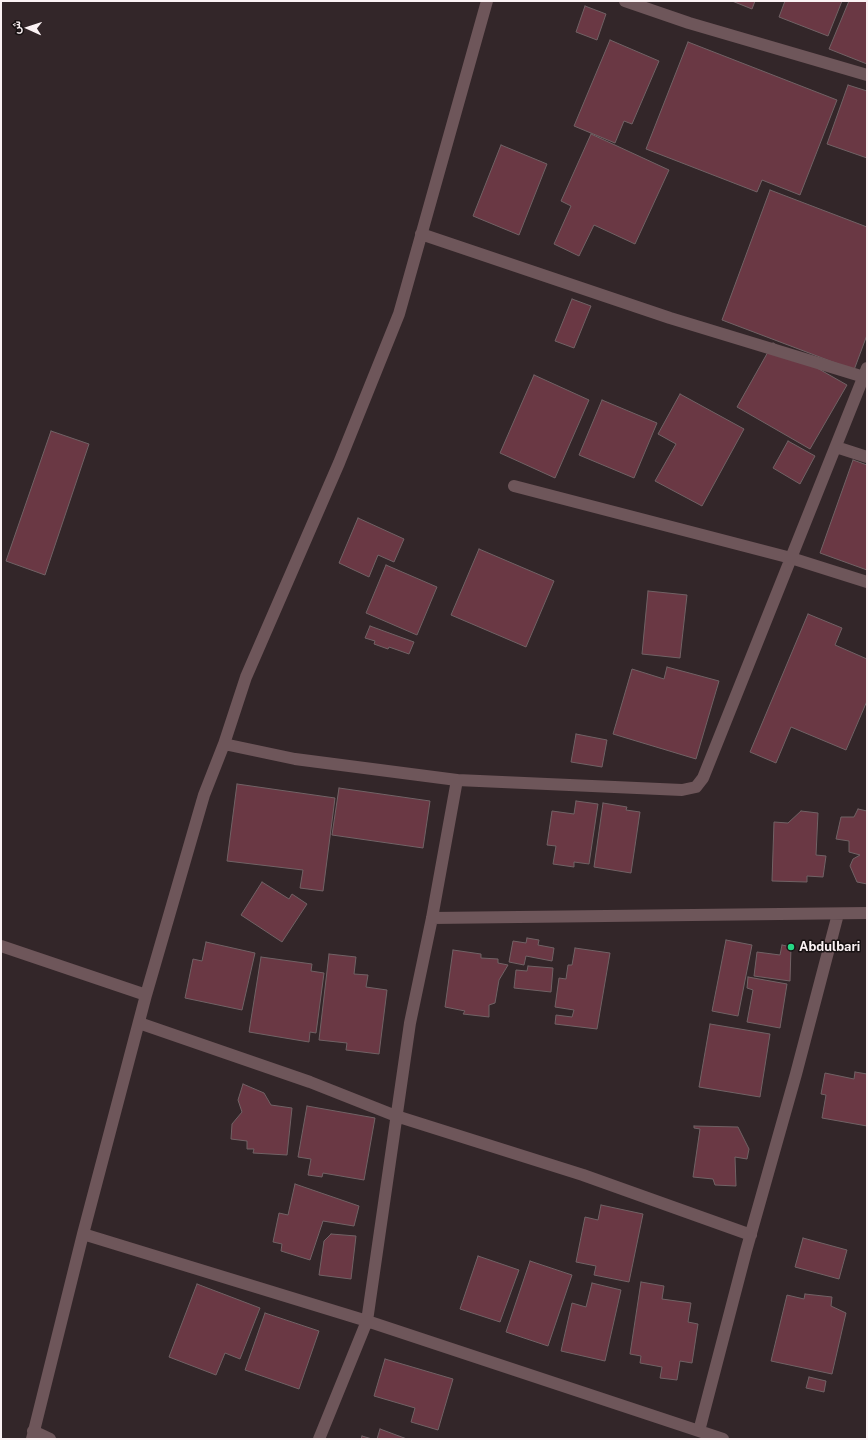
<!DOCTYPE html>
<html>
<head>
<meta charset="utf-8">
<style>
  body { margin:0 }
  #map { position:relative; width:868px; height:1440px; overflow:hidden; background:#332629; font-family:"Public Sans",Vazirmatn,sans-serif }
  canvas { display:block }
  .frame { position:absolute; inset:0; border:2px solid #fbf2f4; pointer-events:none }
  .north { position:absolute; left:8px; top:8px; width:40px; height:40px; -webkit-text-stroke:3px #171112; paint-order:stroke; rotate:273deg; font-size:11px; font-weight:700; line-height:16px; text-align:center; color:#fbf2f4 }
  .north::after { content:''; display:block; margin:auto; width:14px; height:18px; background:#fbf2f4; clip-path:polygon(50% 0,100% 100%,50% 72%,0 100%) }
</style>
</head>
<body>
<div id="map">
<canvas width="868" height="1440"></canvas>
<div class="frame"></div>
<div class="north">ش</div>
</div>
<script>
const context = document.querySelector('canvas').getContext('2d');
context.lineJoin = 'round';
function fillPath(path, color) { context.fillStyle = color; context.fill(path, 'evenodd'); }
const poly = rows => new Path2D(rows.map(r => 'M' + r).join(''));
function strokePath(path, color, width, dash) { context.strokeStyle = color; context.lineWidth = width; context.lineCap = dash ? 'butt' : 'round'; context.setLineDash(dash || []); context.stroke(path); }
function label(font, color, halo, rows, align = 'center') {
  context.font = font + ' "Public Sans",sans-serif'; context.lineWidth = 3; context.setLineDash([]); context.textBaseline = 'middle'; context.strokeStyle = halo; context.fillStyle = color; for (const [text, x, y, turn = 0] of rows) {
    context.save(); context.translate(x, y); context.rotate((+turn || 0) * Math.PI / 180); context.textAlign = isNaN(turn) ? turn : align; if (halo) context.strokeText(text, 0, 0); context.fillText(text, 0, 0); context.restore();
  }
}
const building = poly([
  [732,1,755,1,752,9,732,1],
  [785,1,842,1,828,36,779,17,785,1],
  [849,1,867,1,867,64,829,49,849,1],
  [585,6,606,14,597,40,576,32,585,6],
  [610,40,659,61,632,124,624,121,615,143,574,126,610,40],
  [688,42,837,100,800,195,762,180,757,192,646,149,688,42],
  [848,85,867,91,867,158,827,144,848,85],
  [591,134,669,170,635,244,594,225,579,256,554,244,571,206,561,201,591,134],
  [501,145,547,164,519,235,473,216,501,145],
  [770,190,867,227,867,335,854,370,722,320,770,190],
  [572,299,591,306,574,348,555,341,572,299],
  [773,343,847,385,810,449,737,407,773,343],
  [534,375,589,400,555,478,500,453,534,375],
  [680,394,744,429,702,506,655,481,676,444,658,434,680,394],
  [602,400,657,423,634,478,579,455,602,400],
  [51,431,89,444,45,575,6,561,51,431],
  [788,441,815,456,800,484,773,468,788,441],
  [853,460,867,465,867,570,820,553,853,460],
  [358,518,404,539,394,562,378,555,369,577,339,563,358,518],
  [479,549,554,581,526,647,451,615,479,549],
  [386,565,437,587,417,635,366,613,386,565],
  [648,591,687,595,680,658,642,654,648,591],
  [808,614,842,628,835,645,867,659,867,701,846,750,791,727,776,763,750,752,808,614],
  [370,626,414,642,409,654,389,647,388,649,374,644,375,641,365,638,370,626],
  [667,667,719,681,696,759,613,734,632,669,664,679,667,667],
  [576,734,607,740,602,767,571,762,576,734],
  [237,784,335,798,323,891,300,888,303,870,227,861,237,784],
  [339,788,430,801,423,848,332,835,339,788],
  [576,801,598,804,589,864,574,862,574,867,553,864,556,846,547,845,552,811,574,814,576,801],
  [603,803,627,807,626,810,640,812,631,873,594,867,603,803],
  [858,809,867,811,867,884,857,882,850,866,853,859,860,855,849,852,849,841,836,839,841,817,854,817,858,809],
  [801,811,818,813,816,855,826,856,823,877,807,876,807,882,772,881,774,822,788,823,801,811],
  [262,882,289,899,292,894,307,904,282,942,241,915,262,882],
  [527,938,539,940,538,945,554,948,552,961,526,956,524,965,509,962,513,941,526,943,527,938],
  [726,940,752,945,738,1016,712,1011,726,940],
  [206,942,255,953,242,1010,185,998,193,959,202,961,206,942],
  [782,945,791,947,790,981,754,976,757,952,780,955,782,945],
  [575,948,610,953,597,1029,555,1024,556,1015,572,1017,574,1010,555,1007,559,978,566,979,568,965,572,965,575,948],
  [453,950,481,954,481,958,498,959,498,963,508,965,499,980,495,1003,489,1005,489,1017,463,1014,465,1011,445,1007,453,950],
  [329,954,356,957,354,974,368,975,366,987,387,990,379,1054,346,1050,347,1043,319,1040,329,954],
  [261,957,312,964,311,971,324,973,316,1033,310,1032,309,1042,249,1032,261,957],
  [528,966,553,968,551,992,514,988,516,970,527,971,528,966],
  [748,977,787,984,780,1028,747,1022,753,990,747,988,748,977],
  [710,1024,770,1034,760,1097,699,1087,710,1024],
  [855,1072,867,1074,867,1126,822,1118,826,1095,821,1094,825,1073,854,1079,855,1072],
  [243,1084,264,1093,271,1105,292,1108,287,1155,253,1153,254,1149,247,1149,247,1141,231,1139,232,1124,242,1112,238,1100,243,1084],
  [307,1106,375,1118,364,1180,323,1173,322,1177,308,1175,311,1159,298,1157,307,1106],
  [694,1126,738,1127,749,1149,747,1159,735,1157,736,1186,715,1185,713,1179,693,1177,700,1129,694,1128,694,1126],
  [295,1184,359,1206,354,1226,323,1221,310,1260,281,1251,282,1244,273,1242,279,1213,288,1215,295,1184],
  [601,1205,643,1214,629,1282,594,1275,596,1266,576,1262,585,1217,598,1220,601,1205],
  [331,1234,356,1236,351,1279,319,1275,324,1241,331,1234],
  [803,1238,847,1250,839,1279,795,1267,803,1238],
  [478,1256,519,1270,500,1322,460,1309,478,1256],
  [530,1261,572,1275,548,1346,506,1332,530,1261],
  [641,1282,664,1286,662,1299,691,1303,688,1322,698,1324,692,1363,680,1361,677,1380,660,1378,662,1367,640,1363,641,1356,630,1354,641,1282],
  [592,1283,621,1290,605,1361,561,1351,572,1303,586,1307,592,1283],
  [197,1284,260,1308,240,1359,225,1353,216,1375,169,1357,197,1284],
  [805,1294,832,1297,831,1306,846,1313,832,1374,771,1361,787,1295,804,1299,805,1294],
  [265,1313,319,1331,299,1389,245,1370,265,1313],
  [385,1359,453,1379,438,1430,411,1422,415,1408,374,1396,385,1359],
  [809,1377,826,1381,824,1392,806,1388,809,1377],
  [380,1429,407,1439,377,1439,380,1429],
  [362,1436,372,1439,361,1439,362,1436]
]);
const minor = poly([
  [625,1,689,23,867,75],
  [421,234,670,318,864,377],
  [836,447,867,457],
  [514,486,791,558,867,582],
  [224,744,246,677,339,463,399,314,487,1],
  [432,918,867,913],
  [1,946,146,995],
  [139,1023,310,1082,396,1116,583,1175,751,1235],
  [83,1234,367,1321,723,1439],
  [33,1431,50,1439],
  [699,1431,746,1251,796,1074,838,914],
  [32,1439,83,1234,146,995,204,795,224,744,295,759,457,780,682,790,696,787,703,778,867,368],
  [319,1439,367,1321,410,1023,432,918,457,780]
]);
const markers = [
  [791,947,4,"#26d885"]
];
const poiNames = [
  ["Abdulbari",799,947]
];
fillPath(building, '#6a3844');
strokePath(building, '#716265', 1);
strokePath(minor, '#6e565a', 12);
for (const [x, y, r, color] of markers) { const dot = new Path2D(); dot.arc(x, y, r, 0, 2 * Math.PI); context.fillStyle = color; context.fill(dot); strokePath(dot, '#171112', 1.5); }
label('bold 13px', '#fbf2f4', '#171112', poiNames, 'left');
</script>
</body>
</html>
